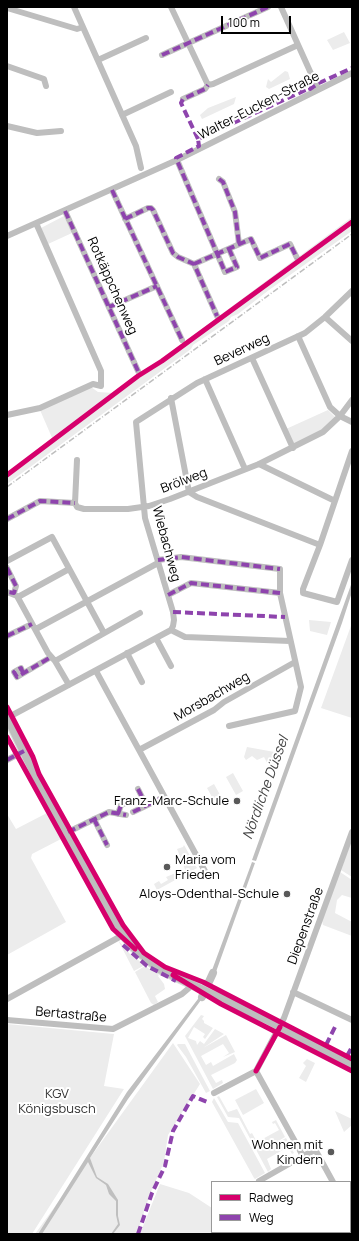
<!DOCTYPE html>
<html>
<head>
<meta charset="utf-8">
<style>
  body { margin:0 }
  #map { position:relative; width:359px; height:1241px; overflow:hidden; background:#fff; font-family:Manrope,sans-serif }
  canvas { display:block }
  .frame { position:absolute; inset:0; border:8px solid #000; pointer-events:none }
  .legend { position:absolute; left:211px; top:1181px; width:140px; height:52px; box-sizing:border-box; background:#fff; border:1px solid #999; margin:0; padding:5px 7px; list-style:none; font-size:12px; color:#000 }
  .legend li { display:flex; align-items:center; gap:8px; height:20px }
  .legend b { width:20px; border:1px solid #999 }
  .scale { position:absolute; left:221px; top:16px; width:70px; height:18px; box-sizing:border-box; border:2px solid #000; border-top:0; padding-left:5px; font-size:12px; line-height:14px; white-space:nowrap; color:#000; -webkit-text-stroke:3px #fff; paint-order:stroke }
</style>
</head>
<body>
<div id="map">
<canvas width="359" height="1241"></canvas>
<div class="frame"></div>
<ul class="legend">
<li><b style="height:5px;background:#d6006c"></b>Radweg</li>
<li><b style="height:5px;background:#8e44ad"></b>Weg</li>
</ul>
<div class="scale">100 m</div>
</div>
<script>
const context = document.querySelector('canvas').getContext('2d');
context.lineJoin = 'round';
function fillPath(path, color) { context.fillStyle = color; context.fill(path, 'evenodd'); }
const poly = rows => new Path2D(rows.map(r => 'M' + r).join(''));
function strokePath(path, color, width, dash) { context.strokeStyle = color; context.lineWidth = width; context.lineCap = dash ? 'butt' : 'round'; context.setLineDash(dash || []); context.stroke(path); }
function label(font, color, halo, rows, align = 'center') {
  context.font = font + ' Manrope,sans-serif'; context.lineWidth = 4; context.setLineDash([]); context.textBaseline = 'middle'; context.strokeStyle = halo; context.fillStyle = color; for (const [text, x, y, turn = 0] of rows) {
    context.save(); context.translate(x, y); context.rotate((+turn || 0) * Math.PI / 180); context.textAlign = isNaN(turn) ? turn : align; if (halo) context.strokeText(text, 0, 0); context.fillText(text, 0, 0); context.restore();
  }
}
const green = poly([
  [344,32,350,43,333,50,327,40],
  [285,71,288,72,290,79,269,89,266,87,268,79,271,82],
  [236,97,234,104,202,119,200,115,208,108],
  [64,216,72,233,48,244,41,228],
  [352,217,352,231,269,290,238,314,231,317,229,321,193,345,191,349,7,484,7,474,53,440,40,410,91,387,98,392,114,393,136,377,137,372,143,372,180,347,180,345],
  [328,410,336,418,325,429,294,444,286,429],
  [309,620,331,622,327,635,310,631],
  [352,623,352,718,321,708],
  [247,747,280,753,273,774,264,757,257,760,252,756,246,760,244,757],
  [233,773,243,791,236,795,226,777],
  [214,784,224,802,217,806,207,788],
  [47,813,61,839,32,854,31,858,66,922,7,955,7,814,16,829],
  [352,839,352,877,341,870],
  [184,845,197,868,157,890,154,884,159,881,161,884,168,880,166,877,176,873,178,876,186,872,177,849,183,847],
  [340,872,352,880,352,898,342,895,337,900,335,913,352,922,352,936,323,925,322,921],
  [118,940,130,954,145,965,134,971],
  [145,966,159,975,158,976,164,984,165,989,155,996,158,1002,154,1005,151,1003,135,972],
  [201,1015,204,1016,202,1019,204,1021,204,1023,213,1028,205,1039,203,1037,205,1034,194,1027,188,1038,196,1041,197,1045,200,1041,204,1044,215,1029,224,1034,203,1048,226,1035,235,1052,223,1057,229,1053,223,1044,201,1056,206,1065,211,1062,213,1066,234,1054,237,1060,235,1063,211,1075,216,1083,222,1080,223,1083,213,1089,185,1036],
  [7,1024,114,1034,104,1086,124,1089,32,1234,7,1234],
  [173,1043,200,1084,168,1135,164,1162,150,1194,137,1234,35,1234],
  [178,1044,185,1044,210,1091,206,1093,186,1057,177,1045],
  [307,1059,315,1063,306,1082,299,1078,306,1066,303,1063],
  [256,1089,264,1103,243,1115,235,1100],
  [219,1096,228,1112,237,1109,250,1134,252,1133,257,1142,279,1130,275,1123,273,1124,272,1122,276,1120,285,1137,260,1152,286,1138,294,1153,292,1154,288,1147,267,1159,271,1169,268,1172,239,1118,228,1117,217,1097],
  [214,1098,228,1122,238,1123,265,1173,255,1179,254,1178,212,1102],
  [335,1111,352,1119,352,1125,344,1132],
  [160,1184,189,1193,212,1208,212,1232,245,1232,247,1234,140,1234]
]);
const water = poly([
  [352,582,352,592,342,623,256,861,252,860],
  [252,862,255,863,212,983,208,981],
  [201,995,204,996,128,1099,90,1158,97,1177,108,1184,118,1200,118,1216,120,1225,113,1234,111,1234,118,1224,116,1215,116,1201,109,1194,106,1185,96,1178,88,1162,42,1234,38,1234,127,1092]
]);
const river = poly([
  [202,997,213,973]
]);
const minor = poly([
  [74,7,136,146,141,168],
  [171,7,208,85],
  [281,7,318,89],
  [7,8,77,29,83,27],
  [162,55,268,7],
  [98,60,146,38],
  [7,66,44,79,46,86],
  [208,85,213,84,298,45],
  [183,99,205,89,208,85],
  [122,115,171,92],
  [7,126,37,133,61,131],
  [177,160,225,272,237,267,229,249],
  [219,179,223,182,235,212,239,244],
  [112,190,182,340],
  [65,211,138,371],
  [125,219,148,208,151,208,153,210,173,253,178,257,194,264,217,316],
  [7,236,177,160,352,73],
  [194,264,251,239,260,258,290,244,297,258],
  [109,307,157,286],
  [325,317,352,341],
  [298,336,330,407,340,416,352,422],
  [252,358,293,448],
  [205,379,245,469],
  [171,398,189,492,197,497,320,545],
  [7,415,40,408,93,384,101,386,101,371,36,223],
  [352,451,320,545,303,589,303,593,337,602,352,560],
  [259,464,335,501],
  [75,503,77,460],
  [7,519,40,501,75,503,77,507,84,509,128,509,149,506,170,499,259,464,323,432,340,416,352,400],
  [158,560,181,557,280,569,280,593,301,687,295,711,229,726],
  [7,561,52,537,104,633],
  [7,568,16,586,14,593],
  [7,592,17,596,48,653,55,661,69,685],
  [168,595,191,583,280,593],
  [18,597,69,569],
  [36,629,158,563],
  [171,630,185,637,290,641],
  [7,636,32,624],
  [156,638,171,666],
  [127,653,142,682],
  [55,661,140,613],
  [96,671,206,873],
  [23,673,21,668,14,672,17,677,51,657],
  [7,718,156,638,171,630,173,626,174,620,173,612,145,518,136,422,197,383,305,333,325,317,352,291],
  [139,750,214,710,224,702,295,662],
  [7,760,24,751,22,748],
  [138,789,146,805],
  [133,812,164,797],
  [118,814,121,805,128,802],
  [94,819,107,845],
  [66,833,109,812,126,815],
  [293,992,352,1020],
  [7,999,123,935],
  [7,1020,113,1029,182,994,189,988,191,983],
  [256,1071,284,1018,352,832],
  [256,1071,303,1156,313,1151,316,1151,333,1182],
  [214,1093,256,1071],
  [259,1181,303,1156],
  [350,1213,352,1216]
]);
const major = poly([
  [7,717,40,785,68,837,120,931,134,948,159,969,271,1022,352,1065]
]);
const rail = poly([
  [7,487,352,234]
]);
const quiet = poly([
  [162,55,268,7],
  [198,139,181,103,183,99,205,89,208,85],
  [219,179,223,182,235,212,239,244],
  [112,190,182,340],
  [65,211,138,371],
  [125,219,148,208,151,208,153,210,173,253,178,257,194,264,217,316],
  [229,249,237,267,225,272,176,158,199,146,198,139,310,88,310,89,319,83,352,68],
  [194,264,251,239,260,258,290,244,297,258],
  [109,307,157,286],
  [7,519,40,501,75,503],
  [158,560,181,557,280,569],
  [7,568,16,586,14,593,7,592],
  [168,595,191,583,280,593],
  [173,612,285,617],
  [7,636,32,624],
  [23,673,21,668,14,672,17,677,51,657],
  [7,760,24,751],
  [138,789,146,805],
  [133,812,164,797],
  [118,814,121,805,128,802],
  [94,819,107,845],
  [68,832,109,812,126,815],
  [123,945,147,966,176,981],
  [326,1045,336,1025],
  [347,1056,352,1047],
  [138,1234,152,1193,165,1166,173,1131,193,1096,207,1102]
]);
const cycleway = poly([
  [7,475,138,376,162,361,352,222],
  [7,707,33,757,39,774,123,925,144,953,165,967,203,982,352,1059],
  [7,737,113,929,135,949],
  [173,975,221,1004,352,1071],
  [256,1071,280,1027]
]);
const markers = [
  [237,801,4,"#595959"],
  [167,867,4,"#595959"],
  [287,894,4,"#595959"],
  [331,1152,4,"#595959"]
];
const streetNames = [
  ["Walter-Eucken-Straße",259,106,-27],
  ["Rotkäppchenweg",112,286,66],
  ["Beverweg",242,350,-25],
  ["Brölweg",184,481,-21],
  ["Wiebachweg",166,544,75],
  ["Morsbachweg",212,697,-30],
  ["Diepenstraße",306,926,-70],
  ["Bertastraße",71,1015,5]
];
const poiNames = [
  ["Franz-Marc-Schule",229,801],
  ["Maria vom",175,860,"left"],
  ["Frieden",175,875,"left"],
  ["Aloys-Odenthal-Schule",279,894],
  ["Wohnen mit",323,1145],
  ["Kindern",323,1160]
];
const parkNames = [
  ["KGV",57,1094],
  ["Königsbusch",57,1109]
];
const waterNames = [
  ["Nördliche Düssel",266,788,-70]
];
fillPath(green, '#ececec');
fillPath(water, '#bfbfbf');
strokePath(river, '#bfbfbf', 8);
strokePath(major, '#dbdbdb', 10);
strokePath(minor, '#bebebe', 6);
strokePath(major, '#bebebe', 8);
strokePath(rail, '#bebebe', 1.5, [6, 2, 1, 2]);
strokePath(quiet, '#8e44ad', 4, [8, 4]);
strokePath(cycleway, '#d6006c', 5);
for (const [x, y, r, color] of markers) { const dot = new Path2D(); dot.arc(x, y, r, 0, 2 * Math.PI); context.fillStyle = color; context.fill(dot); strokePath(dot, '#fff', 1.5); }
label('13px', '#000', '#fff', streetNames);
label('13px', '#000', '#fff', poiNames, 'right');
label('13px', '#333', '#fff', parkNames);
label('italic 14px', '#444', '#fff', waterNames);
</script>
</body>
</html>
